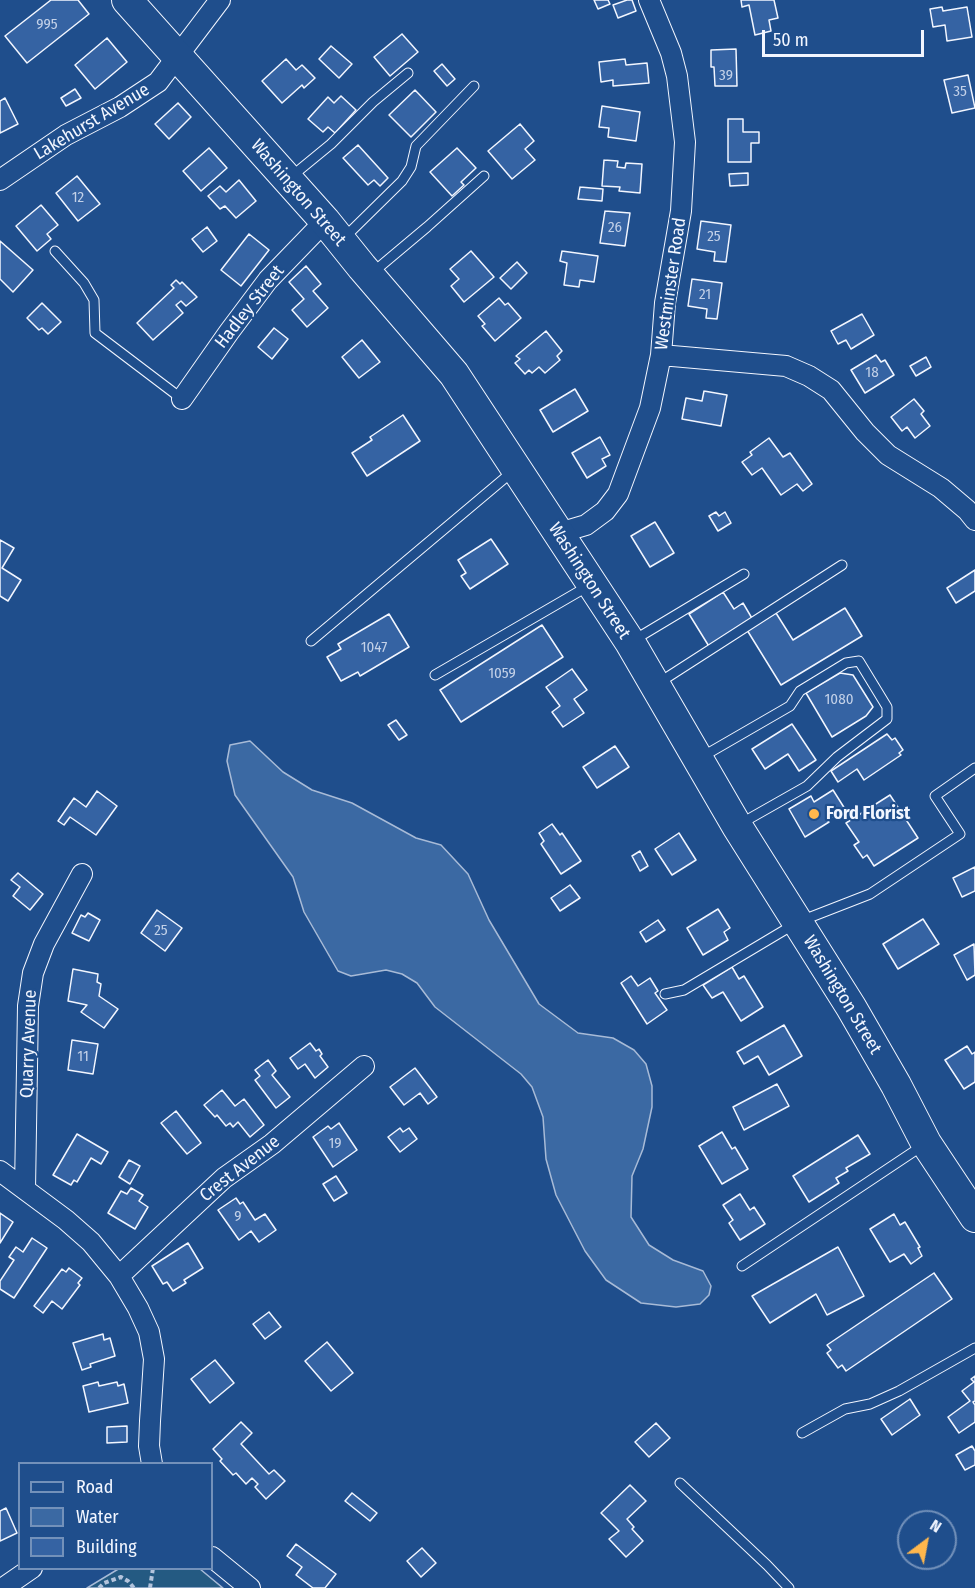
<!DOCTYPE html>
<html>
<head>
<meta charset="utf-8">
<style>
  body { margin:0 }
  #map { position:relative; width:975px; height:1588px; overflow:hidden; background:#1f4e8c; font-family:"Fira Sans Condensed",sans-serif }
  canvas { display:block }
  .legend { position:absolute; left:18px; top:1462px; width:195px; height:108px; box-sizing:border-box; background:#1f4e8c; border:2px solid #7391ba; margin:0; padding:8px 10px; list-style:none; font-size:18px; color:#f2f6ff }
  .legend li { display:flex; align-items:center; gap:12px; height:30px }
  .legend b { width:30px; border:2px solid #7391ba }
  .north { position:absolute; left:897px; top:1510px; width:60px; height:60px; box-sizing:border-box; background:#1f4e8c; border:2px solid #7391ba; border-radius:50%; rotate:32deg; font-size:16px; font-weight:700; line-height:24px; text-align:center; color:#f2f6ff }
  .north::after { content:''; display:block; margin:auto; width:21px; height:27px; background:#ffb74d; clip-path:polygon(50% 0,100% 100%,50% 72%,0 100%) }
  .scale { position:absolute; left:762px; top:30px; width:162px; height:27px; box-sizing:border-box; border:3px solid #f2f6ff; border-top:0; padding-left:8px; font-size:18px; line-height:21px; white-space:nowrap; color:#f2f6ff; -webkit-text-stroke:4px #1f4e8c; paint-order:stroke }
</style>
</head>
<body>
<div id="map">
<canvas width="975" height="1588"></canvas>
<ul class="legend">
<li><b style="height:8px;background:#1f4e8c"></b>Road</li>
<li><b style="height:16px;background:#3b69a3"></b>Water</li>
<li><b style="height:16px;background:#3563a3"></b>Building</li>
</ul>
<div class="north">N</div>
<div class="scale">50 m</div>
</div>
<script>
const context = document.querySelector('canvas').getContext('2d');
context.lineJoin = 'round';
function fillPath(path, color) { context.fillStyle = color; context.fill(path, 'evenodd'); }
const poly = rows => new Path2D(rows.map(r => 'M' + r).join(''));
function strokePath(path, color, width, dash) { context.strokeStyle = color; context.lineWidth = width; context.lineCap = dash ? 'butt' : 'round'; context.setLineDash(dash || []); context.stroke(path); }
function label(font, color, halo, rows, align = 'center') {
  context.font = font + ' "Fira Sans Condensed",sans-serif'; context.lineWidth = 4.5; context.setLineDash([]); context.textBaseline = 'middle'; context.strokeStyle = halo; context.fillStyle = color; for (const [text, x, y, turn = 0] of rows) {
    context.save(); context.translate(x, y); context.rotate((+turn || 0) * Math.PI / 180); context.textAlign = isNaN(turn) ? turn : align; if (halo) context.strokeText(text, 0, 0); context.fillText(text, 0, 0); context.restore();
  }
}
const green = poly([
  [120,1568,200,1569,223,1588,87,1588,120,1568]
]);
const water = poly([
  [250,741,283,772,312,790,352,803,416,838,441,845,468,874,489,920,539,1004,578,1033,613,1038,634,1050,646,1064,652,1086,652,1107,643,1149,632,1176,631,1217,649,1245,673,1260,703,1271,711,1286,709,1295,700,1304,676,1307,641,1303,606,1280,585,1251,556,1195,546,1159,543,1117,532,1087,521,1074,435,1007,417,983,402,974,386,970,351,976,338,971,304,912,293,877,235,795,227,761,230,745,250,741]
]);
const building = poly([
  [51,0,78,0,89,14,27,63,5,36,51,0],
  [594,0,608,0,610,4,598,9,594,0],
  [627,0,632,0,636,11,618,18,613,5,627,0],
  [741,0,774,0,778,18,769,20,771,31,755,35,749,5,742,7,741,0],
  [942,7,943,11,967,7,972,37,947,41,945,25,933,27,930,9,942,7],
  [402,34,418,52,390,76,374,57,402,34],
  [107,38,127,62,95,89,75,65,107,38],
  [331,46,352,64,339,78,319,59,331,46],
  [736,49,737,86,715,86,714,67,711,67,711,50,736,49],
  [286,59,296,70,302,65,315,78,304,88,302,85,282,103,262,81,286,59],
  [625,59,626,65,647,63,649,83,613,86,613,80,601,82,599,62,625,59],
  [442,64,455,79,447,86,434,71,442,64],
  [968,75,975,108,952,113,944,80,968,75],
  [75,89,81,98,66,106,61,98,75,89],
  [415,90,436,112,411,137,389,115,415,90],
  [341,96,356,110,335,133,328,127,323,132,308,119,328,97,334,103,341,96],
  [5,98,18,124,0,133,0,101,5,98],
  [178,103,191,117,169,139,155,124,178,103],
  [602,106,640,112,636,141,608,137,609,128,599,127,602,106],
  [728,119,743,119,743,132,759,132,759,143,751,143,751,162,728,162,728,119],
  [520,124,534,141,525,149,535,160,512,179,488,151,520,124],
  [358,145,388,178,380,186,374,180,368,185,343,158,358,145],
  [209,148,227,168,201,191,183,171,209,148],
  [457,148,476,168,461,182,464,185,452,196,430,172,457,148],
  [604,160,618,161,617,167,625,168,626,163,642,164,640,193,619,191,620,187,602,186,604,160],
  [748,173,748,185,730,186,729,174,748,173],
  [77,176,100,204,78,221,56,193,77,176],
  [239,180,256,201,236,218,225,206,220,209,208,196,220,186,226,192,239,180],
  [580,187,603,189,602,201,578,199,580,187],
  [41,205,58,225,47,234,51,239,37,251,16,226,41,205],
  [605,211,630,213,625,246,600,243,605,211],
  [701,221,731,225,726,262,714,261,715,252,697,249,701,221],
  [207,227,217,241,203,252,192,239,207,227],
  [249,234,269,250,241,286,221,270,249,234],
  [0,241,33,270,13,292,0,279,0,241],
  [471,251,494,277,464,302,451,286,459,279,450,269,471,251],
  [562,251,598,256,594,282,580,280,579,287,564,285,567,263,560,261,562,251],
  [517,262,527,273,511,289,500,278,517,262],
  [306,266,321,284,313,291,328,308,307,327,292,310,304,299,289,282,306,266],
  [692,279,722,283,717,319,706,318,707,309,688,306,692,279],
  [176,280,180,284,182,282,197,297,186,306,181,301,176,305,183,313,153,340,137,323,174,288,171,285,176,280],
  [499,298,505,305,508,303,521,318,495,341,482,326,485,324,478,316,499,298],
  [42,303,61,322,48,334,42,328,39,330,27,318,42,303],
  [862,314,874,335,851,349,846,340,838,344,831,331,862,314],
  [274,328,288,339,272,359,258,347,274,328],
  [546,331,562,351,557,356,560,360,545,373,539,367,532,373,529,370,525,374,515,363,520,359,516,356,546,331],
  [362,340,380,362,359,378,342,357,362,340],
  [876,355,881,362,885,360,894,375,865,393,851,370,876,355],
  [926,357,931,367,916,376,910,366,926,357],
  [575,389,588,411,553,432,540,410,575,389],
  [704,391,727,395,721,426,682,419,686,398,702,401,704,391],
  [914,399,924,411,921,414,930,426,915,438,907,427,902,431,891,417,914,399],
  [403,415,420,441,367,476,352,453,372,440,370,437,403,415],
  [600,437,610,455,602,459,606,466,587,478,572,453,600,437],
  [769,438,783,457,790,453,812,484,803,491,797,484,781,495,762,468,752,475,742,462,752,455,750,452,769,438],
  [716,512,719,516,725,512,731,523,718,531,709,516,716,512],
  [655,522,674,553,650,567,631,536,655,522],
  [491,539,508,564,470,589,461,576,466,573,458,560,491,539],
  [0,540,14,548,2,568,21,580,8,601,0,596,0,540],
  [975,570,975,591,956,603,947,588,975,570],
  [723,592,734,609,743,603,753,620,710,648,689,614,723,592],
  [845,608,862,636,781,685,747,630,776,613,793,640,845,608],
  [389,614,409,647,360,676,358,672,341,681,327,657,341,649,338,644,389,614],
  [542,625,563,657,461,722,440,690,542,625],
  [572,669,587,690,574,699,584,713,563,727,552,712,560,706,546,687,572,669],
  [840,673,853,675,873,707,866,716,832,737,806,693,840,673],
  [396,720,407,735,399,740,388,725,396,720],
  [792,724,816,760,799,771,788,754,765,769,752,749,792,724],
  [887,734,892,740,895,738,903,750,899,753,901,755,864,780,857,769,838,782,831,771,887,734],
  [615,746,629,767,597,788,583,767,615,746],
  [833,790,845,809,827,820,829,822,805,837,789,809,811,796,814,802,833,790],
  [97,791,117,806,96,835,70,817,64,825,58,821,74,798,86,807,97,791],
  [890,795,918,838,874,866,867,855,863,858,854,845,859,842,846,823,890,795],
  [552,824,560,835,562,833,581,861,561,874,541,844,544,841,539,833,552,824],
  [679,833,696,860,672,875,655,849,679,833],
  [640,851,648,866,640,871,632,856,640,851],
  [975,867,975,891,962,897,953,878,975,867],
  [18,873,43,894,30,910,13,896,20,887,11,880,18,873],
  [570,885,580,898,560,911,551,898,570,885],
  [718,909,730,928,724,932,728,940,703,955,687,928,718,909],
  [157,910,182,928,165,951,141,933,157,910],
  [88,913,100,920,89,941,72,933,81,915,85,917,88,913],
  [923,919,939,944,898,969,883,944,923,919],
  [658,920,665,930,646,942,640,932,658,920],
  [974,944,975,975,967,980,954,955,974,944],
  [732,967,739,979,744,976,763,1007,741,1021,723,992,712,998,703,985,732,967],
  [73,969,98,974,97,982,101,984,99,996,118,1009,104,1028,81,1012,87,1005,68,1001,73,969],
  [631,976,638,986,650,978,658,991,655,993,667,1010,647,1024,621,983,631,976],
  [784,1025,802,1056,769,1075,758,1056,744,1064,737,1052,784,1025],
  [72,1040,98,1044,93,1074,68,1070,72,1040],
  [310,1043,316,1051,319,1049,322,1054,320,1056,328,1067,315,1078,305,1064,298,1069,290,1058,310,1043],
  [967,1046,972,1054,975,1052,975,1082,964,1089,945,1060,967,1046],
  [268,1060,276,1071,272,1075,290,1097,276,1108,255,1080,260,1076,255,1070,268,1060],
  [415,1068,437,1097,428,1104,420,1093,404,1105,390,1087,415,1068],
  [777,1084,789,1106,744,1130,733,1107,777,1084],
  [222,1090,235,1106,244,1099,264,1125,250,1137,238,1122,233,1127,230,1123,226,1126,217,1115,215,1117,204,1105,222,1090],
  [176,1111,201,1143,187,1154,161,1123,176,1111],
  [339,1123,357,1150,333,1167,313,1137,328,1126,331,1129,339,1123],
  [400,1128,403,1132,409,1128,417,1139,400,1152,388,1137,400,1128],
  [722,1132,732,1149,735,1147,748,1169,722,1184,699,1146,722,1132],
  [77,1134,108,1152,101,1164,91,1158,77,1182,74,1180,71,1185,53,1175,77,1134],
  [858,1135,870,1154,846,1168,848,1171,836,1178,839,1183,809,1202,793,1176,858,1135],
  [129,1160,140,1166,130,1184,119,1177,129,1160],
  [336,1176,347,1193,334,1201,323,1184,336,1176],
  [131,1188,143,1195,139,1201,148,1207,135,1229,108,1213,121,1191,127,1194,131,1188],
  [740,1194,750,1210,754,1207,765,1224,740,1240,729,1223,733,1220,723,1205,740,1194],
  [236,1198,240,1204,243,1202,255,1220,265,1214,276,1230,259,1242,251,1231,239,1240,218,1210,236,1198],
  [0,1213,13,1222,0,1243,0,1213],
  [894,1214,900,1225,905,1222,920,1247,918,1248,922,1256,911,1264,904,1254,890,1262,870,1229,894,1214],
  [32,1238,47,1248,14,1298,0,1289,0,1281,14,1260,9,1257,16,1247,23,1252,32,1238],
  [188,1243,203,1268,184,1280,186,1283,173,1291,167,1282,163,1284,152,1266,188,1243],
  [838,1247,864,1296,827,1315,816,1294,770,1323,752,1296,838,1247],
  [69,1268,82,1278,78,1283,80,1285,62,1309,52,1301,43,1313,34,1306,62,1269,66,1272,69,1268],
  [934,1273,952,1299,846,1371,842,1365,838,1368,827,1353,831,1350,827,1345,934,1273],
  [269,1312,281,1327,265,1339,253,1324,269,1312],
  [103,1334,104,1340,110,1338,115,1356,90,1364,91,1367,82,1370,73,1343,103,1334],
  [327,1342,353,1373,331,1391,305,1361,327,1342],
  [215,1360,234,1383,210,1403,191,1379,215,1360],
  [975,1376,975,1401,973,1402,975,1405,975,1422,959,1433,948,1417,970,1401,962,1391,974,1382,971,1379,975,1376],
  [98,1382,99,1386,117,1382,118,1386,124,1384,128,1403,89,1412,83,1386,98,1382],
  [910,1399,920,1415,892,1435,881,1419,910,1399],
  [241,1422,252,1433,241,1444,269,1474,274,1470,285,1481,266,1499,255,1487,258,1484,252,1478,246,1484,236,1473,233,1475,220,1461,222,1459,213,1449,241,1422],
  [656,1423,670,1438,649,1457,635,1442,656,1423],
  [127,1426,127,1442,107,1443,107,1427,127,1426],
  [972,1446,975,1451,975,1465,965,1470,956,1455,972,1446],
  [630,1485,646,1501,627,1519,634,1527,632,1529,643,1541,626,1557,609,1539,619,1531,601,1513,630,1485],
  [352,1493,377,1513,370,1521,345,1501,352,1493],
  [6,1508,17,1533,0,1541,0,1511,6,1508],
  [296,1544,336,1574,325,1588,313,1588,296,1575,302,1567,287,1556,296,1544],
  [422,1548,436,1563,421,1577,407,1561,422,1548]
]);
const path = poly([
  [99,1588,104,1583,121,1577,128,1581,134,1588],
  [150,1588,153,1568]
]);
const lane = poly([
  [292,176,331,144,373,102,408,73],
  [343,239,402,181,411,167,416,146,474,86],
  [55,251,84,283,94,300,95,333,182,399],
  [371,274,427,227,484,176],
  [634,640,744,574],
  [311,641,512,472],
  [435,675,590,585],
  [660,682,842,565],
  [700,758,790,706,800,691,846,663,859,661,887,707,887,719,837,757,807,786,740,824],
  [665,994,684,990,798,922,870,894,960,834,935,796,975,768],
  [742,1266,922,1146],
  [802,1433,845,1409,870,1404,899,1391,975,1348],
  [680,1483,767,1565,789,1588]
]);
const street = poly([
  [0,180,66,135,120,107,158,82,220,0],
  [661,355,786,366,809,376,831,390,865,432,888,455,941,488,967,510,975,520],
  [182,399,229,332,268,280,325,221],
  [559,533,586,525,605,511,618,494,650,408,661,355,665,303,681,211,685,142,677,76,671,53,649,0],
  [0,1171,66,1220,91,1242,119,1276,138,1308,149,1332,154,1359,150,1421,149,1446,152,1464],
  [25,1189,28,1006,33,973,44,944,82,874],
  [119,1276,224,1178,272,1144,364,1066],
  [212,1557,250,1588],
  [3,1588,32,1568]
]);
const primary = poly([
  [127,0,325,221,362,267,454,374,630,642,737,826,851,1007,896,1085,926,1143,975,1217]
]);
const markers = [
  [814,814,6,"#ffb74d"]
];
const numberNames = [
  ["995",47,25],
  ["39",726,76],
  ["35",960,92],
  ["12",78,198],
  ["26",615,228],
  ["25",714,237],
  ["21",705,295],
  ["18",872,373],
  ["1047",374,648],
  ["1059",502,674],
  ["1080",839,700],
  ["25",161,931],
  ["11",83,1057],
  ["19",335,1144],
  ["9",238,1217]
];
const streetNames = [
  ["Lakehurst Avenue",92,122,-31],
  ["Washington Street",298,193,49],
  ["Westminster Road",671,284,-82],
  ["Hadley Street",250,307,-52],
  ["Washington Street",589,581,57],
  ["Washington Street",842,995,59],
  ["Quarry Avenue",29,1044,-88],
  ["Crest Avenue",240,1169,-38]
];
const poiNames = [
  ["Ford Florist",826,814]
];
fillPath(green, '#245a82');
strokePath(green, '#a8bbd7', 1.5);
fillPath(water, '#3b69a3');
strokePath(water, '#a8bbd7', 1.5);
fillPath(building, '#3563a3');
strokePath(building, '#f2f6ff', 1.5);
strokePath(lane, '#f2f6ff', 11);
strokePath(street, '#f2f6ff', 22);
strokePath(primary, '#f2f6ff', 32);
strokePath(path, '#b3c4dc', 4, [4.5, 3]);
strokePath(lane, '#1f4e8c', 9);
strokePath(street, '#1f4e8c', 20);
strokePath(primary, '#1f4e8c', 30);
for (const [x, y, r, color] of markers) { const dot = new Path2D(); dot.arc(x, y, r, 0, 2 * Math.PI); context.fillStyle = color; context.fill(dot); strokePath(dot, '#1f4e8c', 2); }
label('15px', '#c3d1e8', null, numberNames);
label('18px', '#f2f6ff', '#1f4e8c', streetNames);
label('bold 18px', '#f2f6ff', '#1f4e8c', poiNames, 'left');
</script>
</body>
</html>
